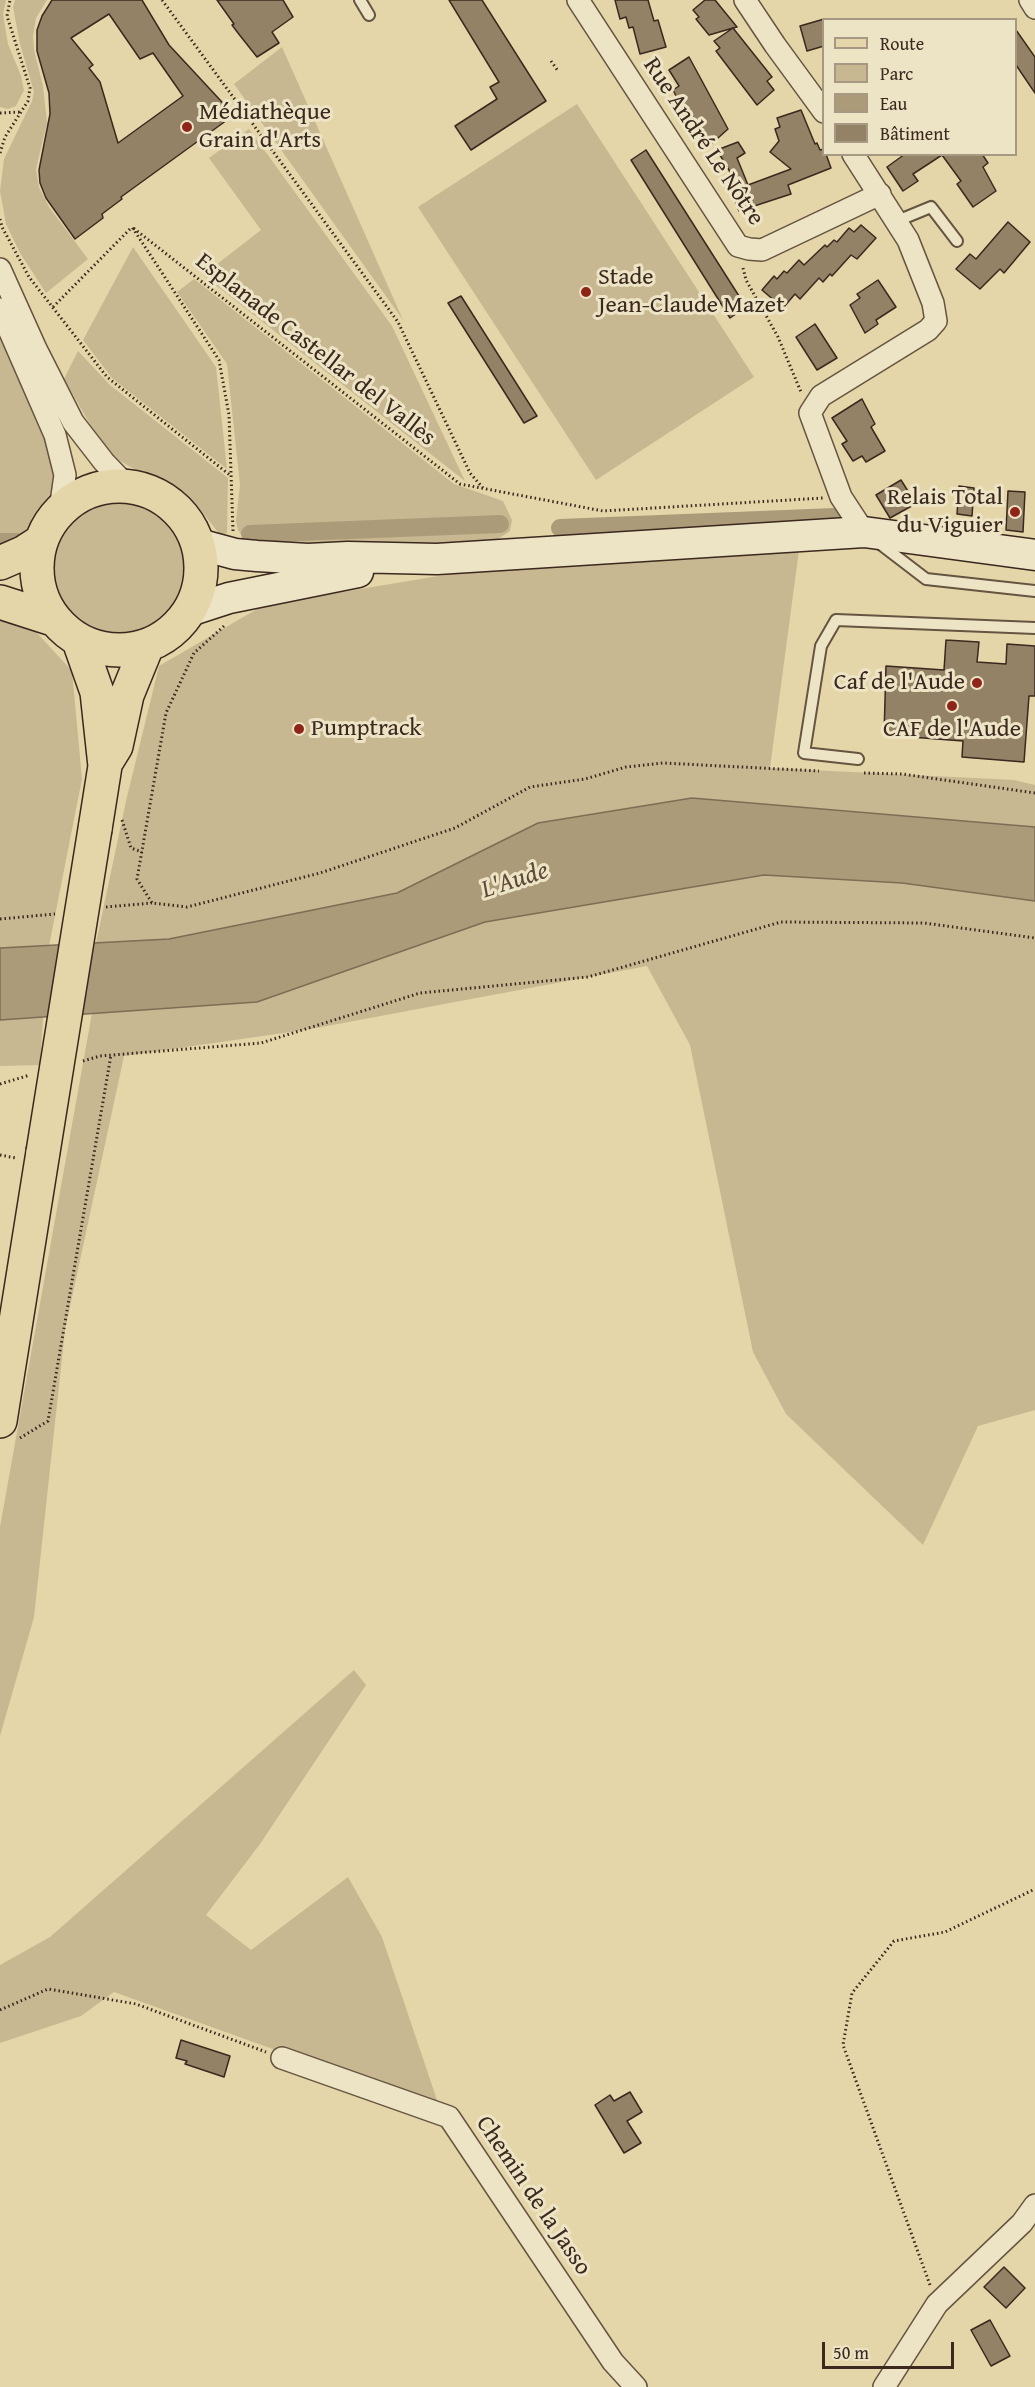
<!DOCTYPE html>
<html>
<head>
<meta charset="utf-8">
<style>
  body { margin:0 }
  #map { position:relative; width:1035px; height:2387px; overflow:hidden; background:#e4d6a8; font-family:"Gentium Book Plus",serif }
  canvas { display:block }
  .legend { position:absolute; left:822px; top:18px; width:195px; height:138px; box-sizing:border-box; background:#ede4c6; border:2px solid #a69983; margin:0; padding:8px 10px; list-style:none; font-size:18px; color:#3b281e }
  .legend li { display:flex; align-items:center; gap:12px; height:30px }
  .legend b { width:30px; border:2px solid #a69983 }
  .scale { position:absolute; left:822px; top:2342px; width:132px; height:27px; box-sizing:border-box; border:3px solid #3b281e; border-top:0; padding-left:8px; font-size:18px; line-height:21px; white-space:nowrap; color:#3b281e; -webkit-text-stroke:4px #ede4c6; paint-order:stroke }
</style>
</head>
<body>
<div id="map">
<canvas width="1035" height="2387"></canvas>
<ul class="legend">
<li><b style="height:8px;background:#e4d6a8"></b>Route</li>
<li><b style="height:16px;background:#c7b891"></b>Parc</li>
<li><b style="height:16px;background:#ab9b79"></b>Eau</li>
<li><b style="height:16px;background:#938266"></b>Bâtiment</li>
</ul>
<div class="scale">50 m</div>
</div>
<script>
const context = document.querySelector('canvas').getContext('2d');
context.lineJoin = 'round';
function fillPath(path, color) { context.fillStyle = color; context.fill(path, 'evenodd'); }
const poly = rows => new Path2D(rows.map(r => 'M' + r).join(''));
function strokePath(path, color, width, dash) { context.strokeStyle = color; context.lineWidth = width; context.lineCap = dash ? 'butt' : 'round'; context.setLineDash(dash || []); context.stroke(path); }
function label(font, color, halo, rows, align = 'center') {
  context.font = font + ' "Gentium Book Plus",serif'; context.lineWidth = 6; context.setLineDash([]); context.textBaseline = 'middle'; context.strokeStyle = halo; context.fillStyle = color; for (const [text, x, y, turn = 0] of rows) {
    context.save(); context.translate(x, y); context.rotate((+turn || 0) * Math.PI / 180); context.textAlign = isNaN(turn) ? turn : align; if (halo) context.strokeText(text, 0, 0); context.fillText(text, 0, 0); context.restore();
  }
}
const green = poly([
  [0,0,6,0,3,14,8,44,21,76,24,90,16,106,8,109,0,107],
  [15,0,47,0,36,18,33,36,34,50,43,86,47,123,36,169,39,187,49,207,88,259,46,293,20,253,6,224,0,191,4,159,32,101,34,92,20,44,13,7],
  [282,47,403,320,234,84],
  [577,104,754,377,596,480,418,207],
  [249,129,392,326,465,481,203,275,261,230,209,158],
  [133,247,216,367,227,469,112,378,83,340],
  [194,279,454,484,503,501,512,520,510,531,498,539,473,545,349,549,245,541,238,530,236,521,240,485,227,364,177,292],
  [0,333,42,424,58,484,52,505,36,527,0,556],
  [78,351,110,385,228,478,227,533,221,536,195,503,120,461,99,440,64,379],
  '49 571a70 70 0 1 1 140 0a70 70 0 1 1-140 0Z',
  [799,550,770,768,1014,780,1035,785,1035,827,692,798,539,823,397,893,169,939,96,943,126,801,159,666,264,605,463,572],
  [0,619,26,621,72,671,82,779,49,946,0,948],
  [764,875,902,883,1035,901,1035,1410,978,1426,923,1545,786,1414,753,1352,690,1045,647,966,311,1029,124,1056,65,1330,34,1617,0,1736,0,1527,92,1013,257,1002,485,922],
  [43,1017,40,1065,0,1066,0,1020],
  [354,1670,366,1685,260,1844,206,1915,251,1950,348,1877,382,1937,440,2109,114,1992,81,2016,0,2043,0,1965,50,1937]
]);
const water = poly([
  [692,798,1035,827,1035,901,902,883,764,875,485,922,257,1002,0,1020,0,948,169,939,397,893,538,823,692,798]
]);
const canal = poly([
  [560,528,835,517],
  [250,534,500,524],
  [0,542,18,542]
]);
const building = poly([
  [52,0,142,0,169,45,234,115,121,197,122,199,102,214,103,218,75,239,46,198,40,183,39,170,50,114,49,93,37,51,37,30,42,16,52,0],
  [109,14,140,59,153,53,183,96,118,143,100,82,89,68,93,65,71,38,109,14],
  [217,0,283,0,293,17,272,32,279,43,257,57,238,33,232,25,234,24,217,0],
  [449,0,482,0,546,101,471,150,455,126,497,99,490,87,499,82,449,0],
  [615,0,648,0,654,21,658,20,666,47,640,54,633,27,629,28,626,17,620,19,615,0],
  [705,0,715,0,737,27,733,28,772,77,767,81,774,90,757,105,716,51,720,48,714,41,733,28,709,35,696,19,699,17,693,10,705,0],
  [824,19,824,46,807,51,800,26,824,19],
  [1016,30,1035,57,1035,93,1016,65,1016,30],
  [689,57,728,129,708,147,693,121,690,123,673,90,679,86,669,70,689,57],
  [801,110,815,144,817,143,820,150,824,149,824,154,826,154,831,168,788,185,791,194,739,211,729,185,736,182,717,150,738,142,745,153,737,158,748,185,791,169,770,152,779,141,775,129,780,127,777,118,801,110],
  [646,150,746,307,730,318,631,160,646,150],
  [905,154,982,154,988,163,983,167,996,191,973,207,957,184,961,181,942,155,913,174,918,181,903,191,887,167,905,154],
  [1008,222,1030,242,1004,273,1000,269,980,289,956,269,970,254,976,259,1008,222],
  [861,225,876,238,857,259,851,255,832,276,830,274,823,282,819,278,800,299,795,294,783,308,762,290,774,276,777,279,784,271,787,273,799,260,804,265,825,245,827,247,834,240,837,242,849,228,854,232,861,225],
  [878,280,896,307,876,320,878,324,865,333,850,305,860,298,857,294,878,280],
  [461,296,537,416,524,423,448,303,461,296],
  [815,324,837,358,817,370,796,337,815,324],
  [862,399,875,424,871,427,885,451,866,462,862,456,853,461,842,444,847,441,832,418,862,399],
  [901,480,911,496,922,492,926,498,890,518,876,495,901,480],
  [959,486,974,488,972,516,957,514,959,486],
  [1008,491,1025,492,1023,532,1006,530,1008,491],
  [946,640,979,642,977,662,1006,664,1007,644,1035,646,1035,696,1029,696,1024,762,962,757,963,741,884,735,886,666,944,670,946,640],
  [181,2040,230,2056,224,2077,185,2064,187,2061,176,2058,181,2040],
  [630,2092,642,2112,627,2121,641,2143,624,2153,595,2105,610,2095,614,2101,630,2092],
  [1004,2267,1025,2288,1006,2308,984,2287,1004,2267],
  [990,2320,1010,2356,991,2366,971,2330,990,2320]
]);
const path = poly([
  [162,0,398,322,470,473,483,488],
  [551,61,558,71],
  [0,113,21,112],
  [0,153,5,137,28,101,30,88,7,16,10,0],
  [0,219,2,227,29,277,107,377,231,476],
  [743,268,746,280,778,337,801,392],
  [53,307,132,227],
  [233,531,229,415,219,360,132,227,460,484,603,511,823,498],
  [224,626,194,653,166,713,137,879,152,903,187,907,320,873,455,828,530,787,585,779,626,767,663,763,819,771],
  [864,773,902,774,1035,793],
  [122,820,131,848,142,852],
  [106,907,152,903],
  [0,919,55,914],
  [83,1061,100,1056,261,1043,420,993,588,977,781,922,924,923,1035,938],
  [0,1084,30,1075],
  [0,1155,16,1158],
  [20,1438,48,1421,111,1055],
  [0,2010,48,1989,136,2004,266,2052],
  [930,2285,843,2045,852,1993,894,1941,945,1932,1035,1889]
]);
const lane = poly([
  [360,0,369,15],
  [897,221,931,207,957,241],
  [879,543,926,579,1035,591],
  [858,759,804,753,821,646,836,620,1035,628]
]);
const street = poly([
  [578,0,738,246,749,249,762,250,880,194],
  [745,0,775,45,824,112],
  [1030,0,1035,8],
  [853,154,908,240,933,303,936,321,928,330,821,396,810,413,841,497,864,532],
  [0,269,36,349,73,422,104,462,127,486],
  [0,309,55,435,65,475,60,510],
  [282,2058,449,2117,613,2362,636,2387],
  [884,2387,937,2304,1022,2223,1035,2205]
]);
const secondary = poly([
  [198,544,235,554,257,556,308,559,348,557,437,559,864,532,1035,555],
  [189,611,229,598,358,572]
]);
const primary = poly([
  '37 568a82 82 0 1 1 164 0a82 82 0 1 1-164 0Z',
  [0,563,23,553,40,542],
  [0,602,53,619],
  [79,641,97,692,105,766,95,829],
  [108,759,116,746,127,695,147,646],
  [0,1421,43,1152]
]);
const primaryBridge = poly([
  [43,1152,95,829]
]);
const markers = [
  [187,127,6,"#8f2418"],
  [586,292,6,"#8f2418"],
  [1015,512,6,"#8f2418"],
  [977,683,6,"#8f2418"],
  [952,706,6,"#8f2418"],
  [299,729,6,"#8f2418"]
];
const poiNames = [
  ["Médiathèque",199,113],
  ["Grain d'Arts",199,141],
  ["Stade",598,278],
  ["Jean-Claude Mazet",598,306],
  ["Relais Total",1003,498,"right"],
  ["du Viguier",1003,526,"right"],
  ["Caf de l'Aude",965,683,"right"],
  ["Pumptrack",311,729],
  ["CAF de l'Aude",952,730,"center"]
];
const streetNames = [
  ["Rue André Le Nôtre",703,142,56],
  ["Esplanade Castellar del Vallès",315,350,38],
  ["Chemin de la Jasso",533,2196,56]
];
const waterNames = [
  ["L'Aude",515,881,-18]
];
fillPath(green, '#c7b891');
fillPath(water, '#ab9b79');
strokePath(water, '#7e6d55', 1.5);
strokePath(canal, '#ab9b79', 18);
fillPath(building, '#938266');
strokePath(building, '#3b281e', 1.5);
strokePath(lane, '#655440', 14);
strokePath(street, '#655440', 24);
strokePath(secondary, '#3b281e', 33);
strokePath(primary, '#3b281e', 36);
strokePath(path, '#3b281e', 3, [1.5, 3]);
strokePath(lane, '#ede4c6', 10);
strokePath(street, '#ede4c6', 21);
strokePath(secondary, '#ede4c6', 30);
strokePath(primary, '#e4d6a8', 33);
strokePath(primaryBridge, '#3b281e', 36, []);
strokePath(primaryBridge, '#e4d6a8', 33);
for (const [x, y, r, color] of markers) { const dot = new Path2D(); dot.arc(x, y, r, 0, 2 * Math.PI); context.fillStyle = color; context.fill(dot); strokePath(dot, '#ede4c6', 2); }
label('24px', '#3b281e', '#ede4c6', poiNames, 'left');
label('24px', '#3b281e', '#ede4c6', streetNames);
label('italic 26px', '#5d4a39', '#ede4c6', waterNames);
</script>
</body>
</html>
